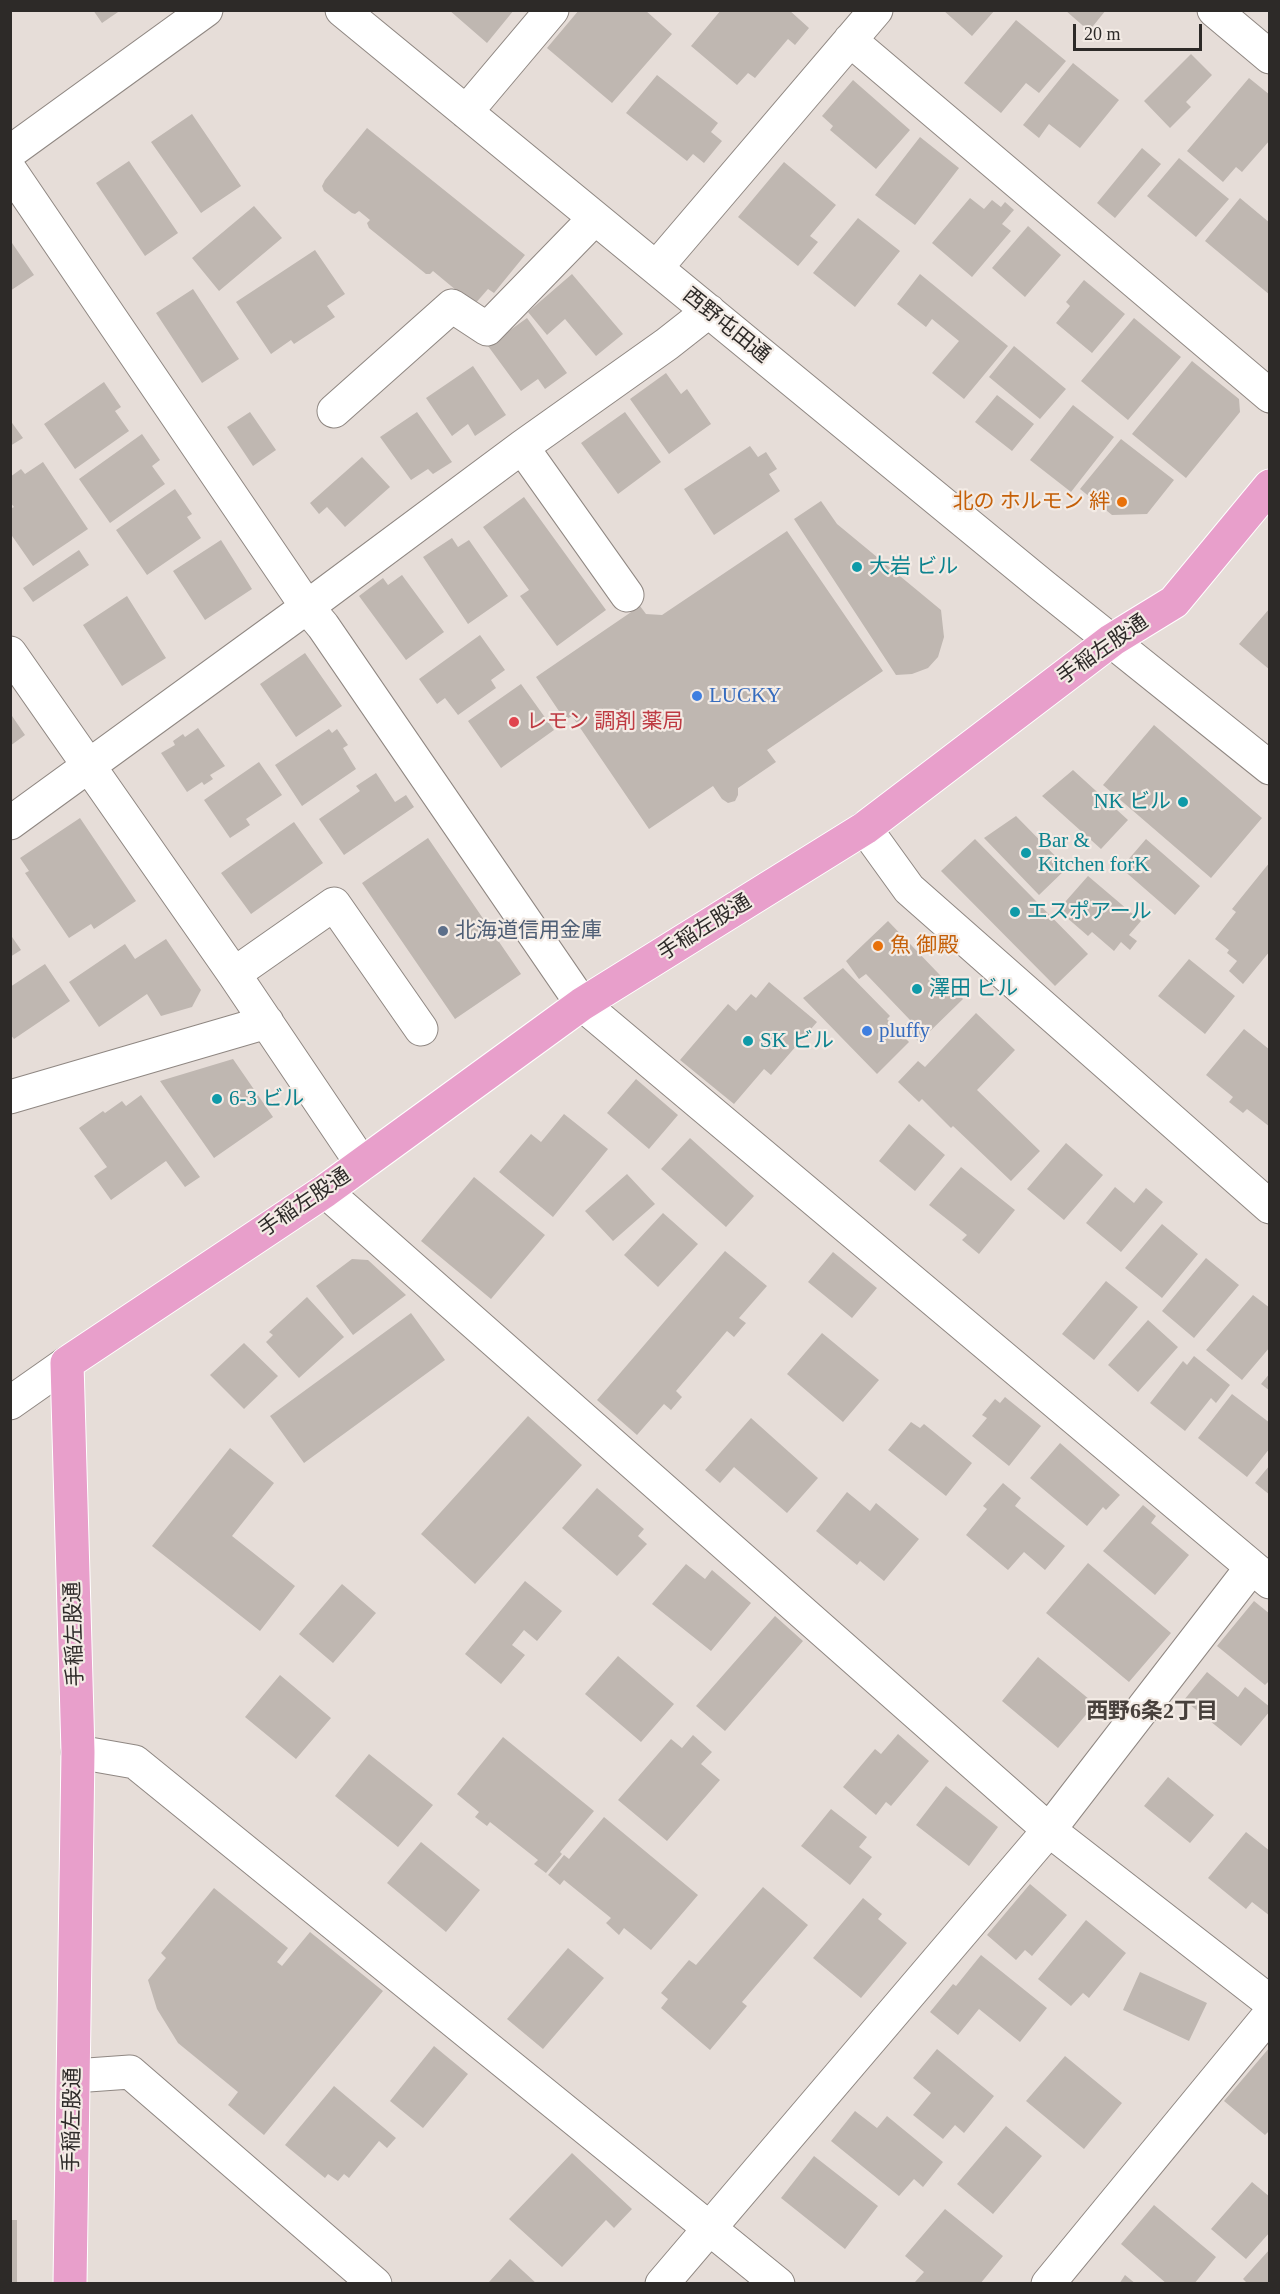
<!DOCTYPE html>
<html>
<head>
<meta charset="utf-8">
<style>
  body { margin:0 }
  #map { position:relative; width:1280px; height:2294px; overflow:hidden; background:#e6ddd8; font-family:"Times New Roman",serif }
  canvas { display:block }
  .frame { position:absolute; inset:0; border:12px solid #2d2a28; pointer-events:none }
  .scale { position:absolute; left:1073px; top:24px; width:129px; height:27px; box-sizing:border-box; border:3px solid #2d2a28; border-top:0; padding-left:8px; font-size:18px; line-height:21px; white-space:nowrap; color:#2d2a28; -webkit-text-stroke:4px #f3ebe5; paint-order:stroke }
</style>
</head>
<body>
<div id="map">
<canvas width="1280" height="2294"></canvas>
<div class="frame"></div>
<div class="scale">20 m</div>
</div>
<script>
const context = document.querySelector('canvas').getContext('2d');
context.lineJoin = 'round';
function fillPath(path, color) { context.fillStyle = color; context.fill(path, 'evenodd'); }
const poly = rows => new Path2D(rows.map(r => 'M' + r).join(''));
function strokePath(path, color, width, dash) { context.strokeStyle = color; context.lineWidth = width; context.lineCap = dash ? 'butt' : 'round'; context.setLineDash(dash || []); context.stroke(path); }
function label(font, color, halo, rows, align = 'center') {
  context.font = font + ' "Times New Roman","Noto Sans JP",serif'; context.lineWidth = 4.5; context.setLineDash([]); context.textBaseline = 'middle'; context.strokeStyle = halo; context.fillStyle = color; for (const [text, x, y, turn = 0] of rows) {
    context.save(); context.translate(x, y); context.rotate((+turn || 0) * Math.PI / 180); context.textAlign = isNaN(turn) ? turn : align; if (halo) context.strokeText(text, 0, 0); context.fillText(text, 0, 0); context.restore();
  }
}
const building = poly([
  [93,10,121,10,102,23],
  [449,10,514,10,487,43],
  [579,10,645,10,672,34,612,103,547,48],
  [721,10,789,10,809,28,795,45,788,39,755,78,748,73,737,85,691,46],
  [943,10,995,10,972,36],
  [1065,10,1106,10,1089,31],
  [1016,20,1066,61,1039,93,1026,83,1001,113,964,83],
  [1191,54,1212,75,1186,102,1191,107,1170,128,1144,101],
  [1073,63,1119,100,1080,148,1049,124,1039,138,1023,125],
  [657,75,718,123,711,132,722,141,704,163,693,154,687,161,626,113],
  [1249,78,1270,95,1270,140,1242,172,1236,167,1223,182,1187,151],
  [853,80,910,130,876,169,830,130,833,126,822,116],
  [192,114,241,186,201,213,151,142],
  [367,128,525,255,494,293,488,289,474,305,433,271,430,274,426,274,369,228,367,223,370,220,359,211,355,214,352,213,324,191,322,186,325,180],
  [920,137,959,168,915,225,875,195],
  [1142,148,1161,164,1115,218,1097,203],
  [1179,158,1229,199,1196,237,1147,196],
  [129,161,178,233,145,256,96,183],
  [784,162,836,205,810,236,818,242,798,266,738,217],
  [970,198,984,209,992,200,1001,207,1005,202,1014,210,1002,224,1011,231,972,277,932,243],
  [1240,198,1270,223,1270,295,1205,241],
  [254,206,282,238,219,291,192,258],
  [858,218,900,251,855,307,813,273],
  [1028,226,1061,255,1025,297,992,268],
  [10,240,34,275,10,291],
  [315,250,345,294,327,306,335,317,294,344,291,340,271,354,236,302],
  [572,274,623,334,596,356,565,319,547,335,528,312],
  [920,274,1008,346,964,399,932,373,959,341,932,319,926,327,897,304],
  [1084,280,1125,314,1092,353,1056,323,1070,306,1066,302],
  [193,289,239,359,202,383,156,313],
  [527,318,567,373,545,389,538,379,521,391,488,346],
  [1134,318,1181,357,1128,420,1081,381],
  [1014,346,1066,389,1040,419,989,377],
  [1192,361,1239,399,1240,412,1186,478,1132,434],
  [473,366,506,415,475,436,468,424,452,436,426,398],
  [666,373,681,394,687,389,711,424,669,454,630,399],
  [104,382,121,407,115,411,129,431,75,469,44,424],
  [997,395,1034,424,1012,451,975,422],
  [1073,405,1114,437,1071,492,1030,460],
  [250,412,276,450,253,466,227,427],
  [417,412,452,462,433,474,428,469,411,480,380,437],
  [625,412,661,462,618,494,581,443],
  [10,420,23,438,10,446],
  [142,434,160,460,152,466,165,484,110,523,79,479],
  [1121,439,1174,480,1147,514,1112,515,1080,489],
  [750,446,758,457,766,452,777,469,769,474,780,491,714,535,684,489],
  [362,457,390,487,345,527,327,507,319,514,310,503],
  [43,462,88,529,33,566,10,533,10,509,14,507,10,502,10,477,21,469,25,474],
  [175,489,192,514,187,517,201,538,147,575,116,530],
  [524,497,606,610,557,646,520,596,529,590,483,527],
  [821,501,837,524,941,610,944,637,938,657,928,668,912,674,896,675,794,519],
  [787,531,883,671,767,750,776,762,738,788,738,795,735,801,728,803,722,799,713,786,649,829,572,716,565,720,536,677,640,606,646,614,662,615],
  [452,538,458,547,469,540,508,596,468,624,423,557],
  [221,540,252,589,205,620,173,571],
  [79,550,89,565,33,602,23,588],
  [402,575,444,632,406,660,359,596,383,578,388,585],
  [127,596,166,658,122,686,83,625],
  [1270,608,1270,670,1239,644],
  [480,635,505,670,491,680,496,688,458,715,445,698,437,704,419,679],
  [305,653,342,706,296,737,260,684],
  [521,684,554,730,501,768,468,721],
  [10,713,25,735,10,746],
  [1154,725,1262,818,1211,878,1103,785],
  [198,728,225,766,210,775,213,779,204,785,202,782,187,792,161,753,175,745,173,741,183,734,185,737],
  [329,729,332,733,337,729,348,745,343,748,356,769,302,806,275,765],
  [259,762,282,795,246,819,250,825,230,838,204,800],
  [1073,770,1128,820,1101,849,1042,796],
  [376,773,395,802,406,795,414,807,344,855,319,819,360,791,356,786],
  [1016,816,1067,868,1039,895,984,838],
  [80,818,136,901,94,929,91,924,69,938,25,873,29,871,20,858],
  [294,822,323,863,251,914,221,873],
  [428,838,521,974,455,1019,362,883],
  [975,839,1088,954,1055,986,941,871],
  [1146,839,1200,886,1175,915,1121,868],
  [1270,862,1270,951,1243,984,1229,971,1237,961,1227,953,1229,950,1215,939,1236,912,1232,909],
  [1088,876,1141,921,1129,935,1137,941,1130,950,1121,942,1114,951,1092,932,1088,936,1058,910],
  [888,921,963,999,919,1042,904,1026,910,1020,866,974,859,979,846,961],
  [10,934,21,950,10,957],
  [166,939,201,990,192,1007,161,1016,147,994,99,1027,69,982,125,944,135,959],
  [1189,959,1235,996,1205,1034,1158,996],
  [45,964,70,1001,14,1039,10,1034,10,987],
  [843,968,890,1016,887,1019,909,1042,877,1074,803,998],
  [769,982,817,1022,771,1075,764,1069,734,1104,680,1060,728,1004,736,1011,751,994,756,998],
  [976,1013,1015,1050,977,1090,1040,1151,1011,1181,953,1126,951,1128,922,1099,919,1102,898,1082,918,1061,925,1067],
  [1244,1029,1270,1050,1270,1127,1247,1109,1243,1113,1229,1102,1233,1097,1206,1075],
  [233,1059,273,1117,214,1158,160,1081],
  [636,1079,678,1115,649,1149,607,1113],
  [141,1095,200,1177,185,1187,166,1161,111,1200,94,1176,107,1167,79,1128,103,1111,105,1113,122,1101,126,1106],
  [564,1114,608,1149,553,1217,499,1172,531,1134,541,1142],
  [909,1124,945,1155,915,1191,879,1161],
  [690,1138,754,1196,726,1227,661,1169],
  [1066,1143,1103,1175,1064,1220,1027,1189],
  [961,1167,1015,1210,979,1254,962,1240,967,1235,929,1205],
  [627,1174,655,1204,613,1241,585,1211],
  [474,1177,545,1235,491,1299,421,1241],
  [1115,1187,1134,1203,1146,1188,1163,1202,1121,1252,1086,1223],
  [663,1213,698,1244,658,1287,624,1255],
  [1162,1224,1198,1254,1162,1298,1125,1268],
  [725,1251,767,1286,739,1318,746,1323,734,1337,727,1331,676,1391,682,1397,671,1410,664,1404,637,1435,597,1400],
  [833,1252,877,1288,852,1318,808,1282],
  [1206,1258,1239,1285,1194,1338,1162,1311],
  [352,1259,368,1260,406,1295,353,1335,316,1286],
  [1106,1281,1138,1307,1094,1360,1062,1334],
  [1253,1295,1270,1308,1270,1347,1242,1380,1206,1350],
  [307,1297,344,1337,299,1378,266,1342,273,1335,269,1332],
  [411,1313,445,1360,304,1463,270,1416],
  [1148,1320,1178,1347,1138,1392,1108,1365],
  [822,1333,879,1380,843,1422,787,1374],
  [244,1343,278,1376,244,1409,210,1375],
  [1194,1356,1230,1385,1216,1403,1211,1398,1185,1431,1150,1403,1183,1361,1187,1365],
  [1270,1373,1270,1391,1261,1384],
  [1232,1394,1270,1423,1270,1448,1247,1477,1198,1438],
  [1005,1397,1041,1426,1009,1466,972,1436,987,1418,982,1415,995,1399,1000,1403],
  [528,1416,582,1465,475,1584,421,1534],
  [751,1418,818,1478,787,1513,734,1467,720,1483,705,1470],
  [911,1422,920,1428,924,1424,972,1463,946,1496,888,1450],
  [1060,1443,1120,1495,1106,1510,1103,1507,1087,1526,1030,1478],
  [230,1448,274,1483,232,1536,295,1586,260,1631,152,1546],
  [1270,1465,1270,1495,1255,1483],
  [1003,1483,1021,1498,1015,1506,1065,1546,1045,1570,1024,1552,1008,1570,966,1535,987,1509,983,1506],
  [597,1488,644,1529,638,1536,647,1544,617,1576,562,1528],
  [847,1492,870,1511,876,1503,919,1539,884,1581,860,1561,857,1565,816,1531],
  [1143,1505,1156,1516,1151,1523,1189,1555,1155,1595,1103,1551],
  [1088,1563,1171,1633,1129,1682,1046,1613],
  [686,1564,705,1579,712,1570,751,1603,711,1651,652,1604],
  [525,1581,562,1611,537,1641,524,1630,512,1645,525,1655,501,1684,465,1654],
  [342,1584,376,1613,333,1663,299,1634],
  [1254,1601,1270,1614,1270,1680,1265,1685,1217,1646],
  [775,1616,803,1641,725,1731,696,1706],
  [618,1656,674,1704,641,1742,585,1694],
  [1038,1657,1095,1704,1058,1748,1002,1701],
  [1207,1672,1238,1697,1245,1687,1270,1707,1270,1711,1241,1746,1184,1700],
  [280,1675,331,1718,296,1759,245,1717],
  [898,1734,929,1761,891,1806,886,1802,876,1815,843,1787,875,1749,881,1754],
  [693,1735,712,1752,701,1764,720,1780,667,1841,618,1800,671,1739,682,1748],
  [503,1737,594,1811,560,1852,562,1854,546,1873,534,1864,538,1860,490,1822,487,1826,475,1817,479,1812,457,1794],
  [369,1754,433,1805,398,1847,335,1796],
  [1168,1777,1214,1815,1190,1843,1144,1806],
  [946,1786,998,1827,969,1866,916,1825],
  [831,1809,867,1837,859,1847,872,1857,850,1885,801,1846],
  [604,1817,698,1895,651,1950,624,1928,619,1935,606,1923,611,1918,564,1880,560,1885,548,1875,564,1855,569,1859],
  [1246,1832,1270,1851,1270,1916,1252,1902,1246,1909,1208,1878],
  [421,1842,480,1890,446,1932,387,1883],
  [1030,1884,1067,1915,1032,1956,1025,1950,1016,1960,987,1935],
  [763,1887,808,1925,742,2002,747,2006,710,2050,661,2008,668,1999,661,1993,689,1960,696,1965],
  [214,1888,288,1948,277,1962,282,1966,310,1932,383,1991,264,2135,228,2105,238,2092,178,2043,157,2009,148,1980,166,1958,161,1953],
  [863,1898,882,1914,878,1919,907,1943,861,1998,813,1958],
  [1086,1920,1126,1953,1089,1998,1083,1993,1071,2006,1038,1979],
  [568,1948,604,1978,543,2049,507,2019],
  [981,1955,1047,2008,1020,2042,979,2009,958,2035,930,2012,953,1984,956,1986],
  [1140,1972,1207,2003,1189,2041,1123,2010],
  [434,2046,468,2074,423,2128,390,2101],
  [1270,2047,1270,2130,1265,2135,1224,2101],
  [937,2049,994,2096,964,2133,955,2125,943,2139,913,2115,931,2093,913,2078],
  [1065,2056,1122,2103,1084,2149,1026,2101],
  [334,2086,396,2138,387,2148,379,2141,349,2178,344,2174,338,2181,328,2174,325,2178,285,2145],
  [855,2111,877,2128,887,2116,943,2162,923,2187,914,2179,899,2196,831,2141],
  [1006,2126,1042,2156,993,2214,957,2184],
  [572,2153,632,2209,614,2228,606,2220,562,2267,509,2219],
  [814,2156,878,2206,845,2249,781,2198],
  [1252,2182,1270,2197,1270,2232,1246,2259,1211,2229],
  [1154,2205,1216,2257,1194,2284,1167,2284,1121,2244],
  [945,2209,1003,2256,980,2284,915,2282,924,2272,905,2256],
  [10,2220,17,2220,17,2284,10,2284],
  [1270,2249,1270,2284,1248,2284,1243,2279],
  [510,2259,537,2284,489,2282],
  [1125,2275,1136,2284,1119,2284]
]);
const minor = poly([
  [342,10,1043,586,1270,768],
  [1214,10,1270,57],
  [850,40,1270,396],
  [466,112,552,10],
  [10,152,206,10],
  [10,170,307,607,323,626,582,1004,1270,1582],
  [656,268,876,10],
  [334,411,452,306,487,329,595,218],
  [522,447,627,595],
  [10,653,234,974,362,1164],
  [10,823,307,607,522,447,667,344,709,311],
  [865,828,909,889,1270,1207],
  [234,974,334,904,421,1029],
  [10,1097,267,1022],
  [325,1191,1049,1830,1270,2002],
  [10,1403,67,1363],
  [78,1752,135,1762,778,2284],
  [74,2076,130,2072,375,2284],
  [662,2284,1049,1830,1252,1567],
  [1048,2284,1270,2014]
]);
const major = poly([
  [70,2284,78,1752,67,1363,325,1191,582,1004,865,828,1112,640,1174,602,1270,486]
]);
const markers = [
  [1122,502,6,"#e8710a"],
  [857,567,6,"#0f9aa8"],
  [697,696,6,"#3f7fe0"],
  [514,722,6,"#e0444e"],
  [1183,802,6,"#0f9aa8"],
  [1026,853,6,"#0f9aa8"],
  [1015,912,6,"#0f9aa8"],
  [443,931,6,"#5c6f8a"],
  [878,946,6,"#e8710a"],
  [917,989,6,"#0f9aa8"],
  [867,1031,6,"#3f7fe0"],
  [748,1041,6,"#0f9aa8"],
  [217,1099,6,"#0f9aa8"]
];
const streetNames = [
  ["西野屯田通",726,326,39],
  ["手稲左股通",1103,650,-35],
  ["手稲左股通",705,928,-32],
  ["手稲左股通",305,1203,-34],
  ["手稲左股通",75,1634,-92],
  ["手稲左股通",73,2120,-89]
];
const foodNames = [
  ["北の ホルモン 絆",1110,502],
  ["魚 御殿",890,946,"left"]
];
const cultureNames = [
  ["大岩 ビル",869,567],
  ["NK ビル",1171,802,"right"],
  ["Bar &",1038,841],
  ["Kitchen forK",1038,865],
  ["エスポアール",1027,912],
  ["澤田 ビル",929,989],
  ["SK ビル",760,1041],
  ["6-3 ビル",229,1099]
];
const shopNames = [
  ["LUCKY",709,696],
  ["pluffy",879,1031]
];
const healthNames = [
  ["レモン 調剤 薬局",526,722]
];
const serviceNames = [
  ["北海道信用金庫",455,931]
];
const neighbourhoodNames = [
  ["西野6条2丁目",1152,1712]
];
fillPath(building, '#bfb7b1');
strokePath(minor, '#8f8782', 35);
strokePath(major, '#fff', 35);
strokePath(minor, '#fff', 33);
strokePath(major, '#e89fcb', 33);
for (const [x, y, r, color] of markers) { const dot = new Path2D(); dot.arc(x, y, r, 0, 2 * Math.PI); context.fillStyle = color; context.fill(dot); strokePath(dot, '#f3ebe5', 2); }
label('21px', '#2d2a28', '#f3ebe5', streetNames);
label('21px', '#c56008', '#f3ebe5', foodNames, 'right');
label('21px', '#0d838f', '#f3ebe5', cultureNames, 'left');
label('21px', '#366cbe', '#f3ebe5', shopNames, 'left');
label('21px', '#be3a42', '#f3ebe5', healthNames, 'left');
label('21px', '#4e5e75', '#f3ebe5', serviceNames, 'left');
label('bold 22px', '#47403c', '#f3ebe5', neighbourhoodNames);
</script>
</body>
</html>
